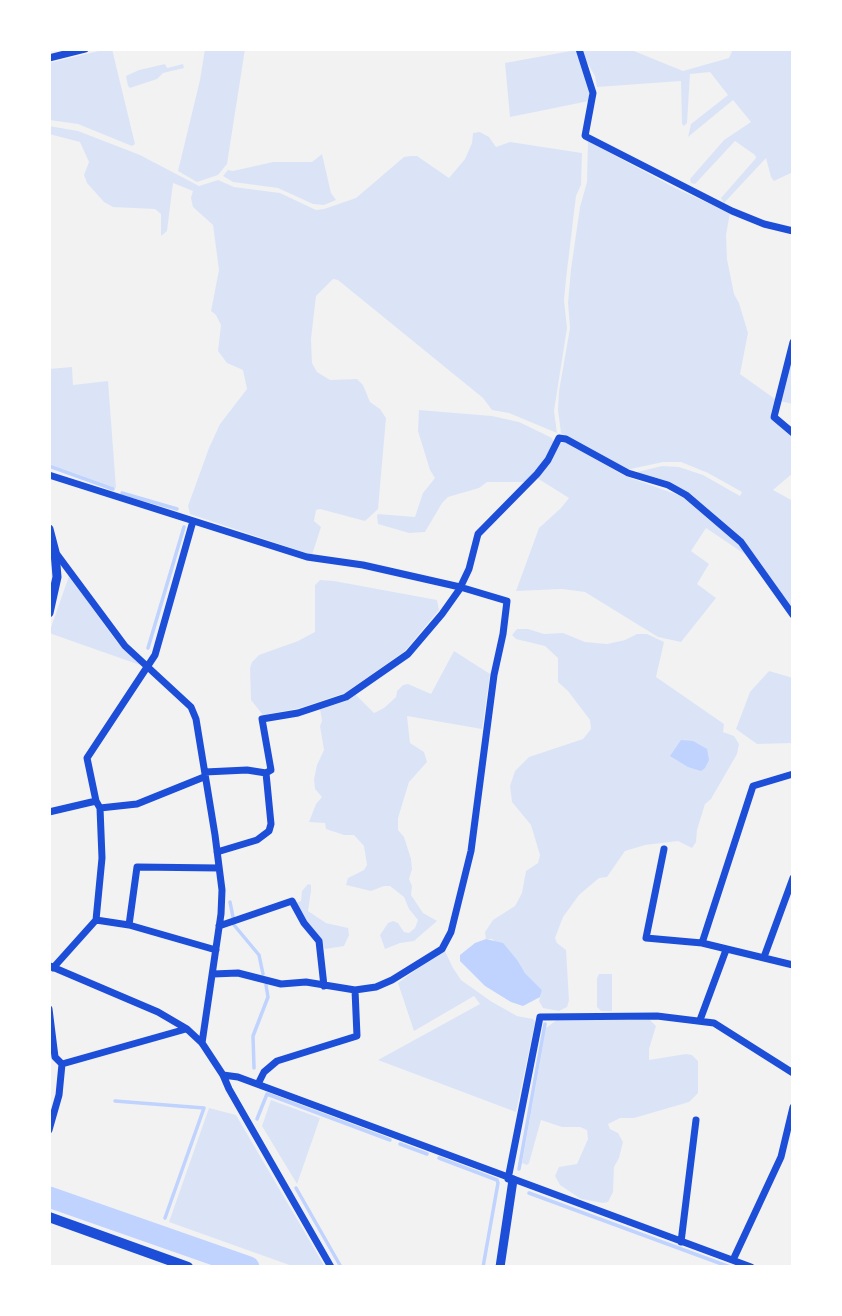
<!DOCTYPE html>
<html>
<head>
<meta charset="utf-8">
<style>
  body { margin:0 }
  #map { position:relative; width:842px; height:1316px; overflow:hidden; background:#f2f2f2; font-family:"DM Sans",sans-serif }
  canvas { display:block }
  .frame { position:absolute; inset:0; border:51px solid #fff; pointer-events:none }
</style>
</head>
<body>
<div id="map">
<canvas width="842" height="1316"></canvas>
<div class="frame"></div>
</div>
<script>
const context = document.querySelector('canvas').getContext('2d');
context.lineJoin = 'round';
function fillPath(path, color) { context.fillStyle = color; context.fill(path, 'evenodd'); }
const poly = rows => new Path2D(rows.map(r => 'M' + r).join(''));
function strokePath(path, color, width, dash) { context.strokeStyle = color; context.lineWidth = width; context.lineCap = dash ? 'butt' : 'round'; context.setLineDash(dash || []); context.stroke(path); }
const green = poly([
  [107,49,112,49,135,144,132,146,78,124,49,120,49,63],
  [205,49,245,49,227,164,218,175,197,182,178,171,200,80],
  [583,49,629,49,683,71,729,58,733,49,793,49,793,172,774,181,771,177,766,158,724,203,721,198,756,158,755,155,735,141,695,184,691,183,690,179,724,140,751,122,733,100,688,137,691,124,728,95,710,72,690,74,687,123,684,126,682,124,681,81,597,87,595,76,584,57],
  [576,50,589,85,589,101,510,117,505,63],
  [165,64,167,68,183,64,184,68,163,73,157,79,130,88,128,86,126,76,139,70],
  [49,126,78,131,140,155,199,186,218,180,234,187,280,193,316,210,324,209,356,198,404,157,411,156,417,156,449,178,465,159,472,143,473,133,480,132,489,137,496,147,510,142,582,153,581,185,576,196,566,279,564,300,567,328,554,411,557,433,509,413,492,410,483,398,338,280,333,279,316,296,311,339,312,363,317,372,330,380,357,379,363,385,370,402,380,409,386,418,378,509,365,521,320,509,316,510,314,521,321,527,312,555,190,514,188,506,209,448,220,424,247,389,243,370,227,363,218,351,221,325,216,315,211,311,219,270,213,225,193,207,191,198,193,191,173,183,167,231,161,236,161,214,155,209,113,207,104,202,87,183,84,175,89,162,80,142,49,134],
  [588,141,675,188,730,213,726,235,727,259,734,294,739,303,748,333,740,374,775,399,770,417,793,437,793,473,773,490,793,501,793,609,744,541,700,503,637,472,662,466,679,467,703,475,740,496,742,492,708,473,681,462,663,462,626,470,561,433,558,410,559,391,570,328,568,303,571,269,580,207,587,182],
  [322,154,331,193,336,200,324,205,313,204,278,188,233,182,223,176,228,170,233,171,273,162,312,162],
  [793,352,793,404,780,401],
  [72,367,73,385,108,381,116,488,49,464,49,369],
  [419,410,492,416,519,422,552,438,554,443,549,456,525,482,487,482,479,488,448,497,442,503,425,532,409,533,378,524,377,516,378,514,415,517,423,493,435,478,430,470,418,431],
  [566,442,625,476,681,496,741,546,752,559,706,528,691,551,709,564,697,584,716,598,681,642,658,637,585,592,562,589,516,591,539,528,561,508,569,498,537,478,560,443],
  [69,576,117,642,140,665,49,633],
  [320,580,334,581,437,600,439,610,405,651,345,693,300,708,263,715,251,700,250,668,252,662,259,655,298,641,315,632,315,585],
  [517,629,528,629,544,634,563,633,585,642,607,644,625,640,637,634,647,634,664,642,656,677,724,724,723,732,734,736,739,744,737,754,711,799,705,804,697,830,696,842,692,848,678,841,645,845,625,851,607,877,599,878,579,895,563,917,555,938,557,943,566,950,569,1000,567,1007,559,1011,543,1008,539,1001,542,990,525,973,518,961,492,939,486,939,485,932,493,920,515,906,522,893,526,871,538,863,540,855,531,825,512,802,510,786,515,771,529,757,583,739,591,729,590,720,568,691,558,682,558,658,545,646,516,639,512,635],
  [454,651,490,674,482,729,407,716,410,743,424,752,427,762,409,782,398,818,398,830,404,837,411,859,412,869,409,879,412,886,411,895,423,913,437,921,414,941,400,943,385,949,380,935,388,923,393,921,398,923,404,932,409,933,415,928,418,920,409,909,404,897,390,886,384,886,371,891,346,885,348,878,364,870,367,865,364,846,354,835,344,835,326,829,325,823,309,822,316,804,322,797,315,789,314,779,317,765,324,750,320,726,322,721,320,709,346,701,355,694,374,713,384,708,396,697,397,691,403,685,408,684,431,694],
  [769,671,793,678,793,743,757,744,736,729,750,692],
  [308,884,311,885,311,891,308,911,326,923,348,928,349,935,344,946,325,949,307,922,296,903,301,901,302,891],
  [444,949,453,968,461,980,492,1002,517,1016,533,1019,535,1022,516,1112,378,1060,480,1004,474,996,414,1031,398,983],
  [599,974,612,974,612,1011,601,1011,597,1007,597,978],
  [558,1019,650,1020,656,1026,649,1049,649,1060,686,1054,692,1055,698,1061,698,1093,689,1102,634,1118,620,1118,608,1124,610,1129,618,1133,623,1142,619,1158,614,1167,613,1192,608,1202,603,1203,581,1199,560,1185,555,1176,559,1167,577,1164,588,1139,587,1130,580,1127,562,1127,541,1120,529,1163,527,1165,522,1163,546,1028],
  [271,1100,320,1118,297,1184,262,1126],
  [209,1108,236,1115,325,1267,295,1267,169,1222]
]);
const water = poly([
  [681,740,693,741,707,749,709,760,705,768,701,771,688,767,670,756],
  [486,939,503,943,518,961,525,973,542,990,540,997,523,1006,511,1002,485,986,460,961,460,955,475,943]
]);
const stream = poly([
  [49,466,113,489],
  [122,493,177,509],
  [148,648,184,527],
  [230,902,233,917],
  [234,925,259,955,263,974],
  [254,1068,253,1036,268,997,266,985],
  [115,1101,204,1108,165,1218],
  [257,1119,267,1094,390,1140],
  [400,1144,427,1154],
  [439,1158,497,1180,498,1183,483,1267],
  [519,1169,545,1024],
  [296,1188,341,1267],
  [529,1193,730,1267]
]);
const river = poly([
  [49,1197,249,1267]
]);
const minor = poly([
  [579,49,593,93,585,136,732,211,764,224,793,231],
  [49,58,85,49],
  [793,342,774,417,793,433],
  [49,475,307,557,363,565,460,587,507,601,503,634,494,675,471,851,451,932,442,949,392,980,376,987,355,990,306,982,281,984,238,973,213,974],
  [56,553,125,646,191,707,196,719,215,835,222,890,221,914,202,1043],
  [205,772,247,770,266,773,271,824,269,831,257,840,217,852],
  [266,773,271,770,262,719,298,713,346,697,408,654,442,614,459,590,469,569,478,534,537,474,548,460,559,438,566,439,628,473,668,485,686,495,741,542,793,615],
  [100,808,137,804,204,777],
  [49,812,96,801],
  [664,849,646,938,702,943,793,965],
  [96,920,129,925,216,950],
  [129,925,137,867,219,868],
  [219,926,292,901,304,923,319,941,324,986],
  [702,943,753,786,793,774],
  [764,957,793,878],
  [50,966,158,1012,187,1029,202,1043,223,1075,229,1089,331,1267],
  [53,968,96,920,102,858,100,808,96,801,87,758,155,655,193,521],
  [49,1009,55,1057,62,1064,59,1095,49,1130],
  [700,1020,726,950],
  [62,1064,186,1029],
  [223,1075,238,1077,751,1267],
  [258,1084,264,1072,277,1061,357,1036,355,990],
  [508,1179,540,1017,657,1016,714,1023,793,1073],
  [681,1242,696,1120],
  [733,1260,781,1157,793,1107]
]);
const tertiary = poly([
  [49,529,55,552,57,577,49,613],
  [500,1267,513,1180]
]);
const secondary = poly([
  [49,1217,188,1267]
]);
fillPath(green, '#dbe4f7');
fillPath(water, '#bfd3fe');
strokePath(stream, '#bfd3fe', 3.5);
strokePath(river, '#bfd3fe', 21);
strokePath(minor, '#1d4ed8', 7);
strokePath(tertiary, '#1d4ed8', 9);
strokePath(secondary, '#1d4ed8', 10);
</script>
</body>
</html>
